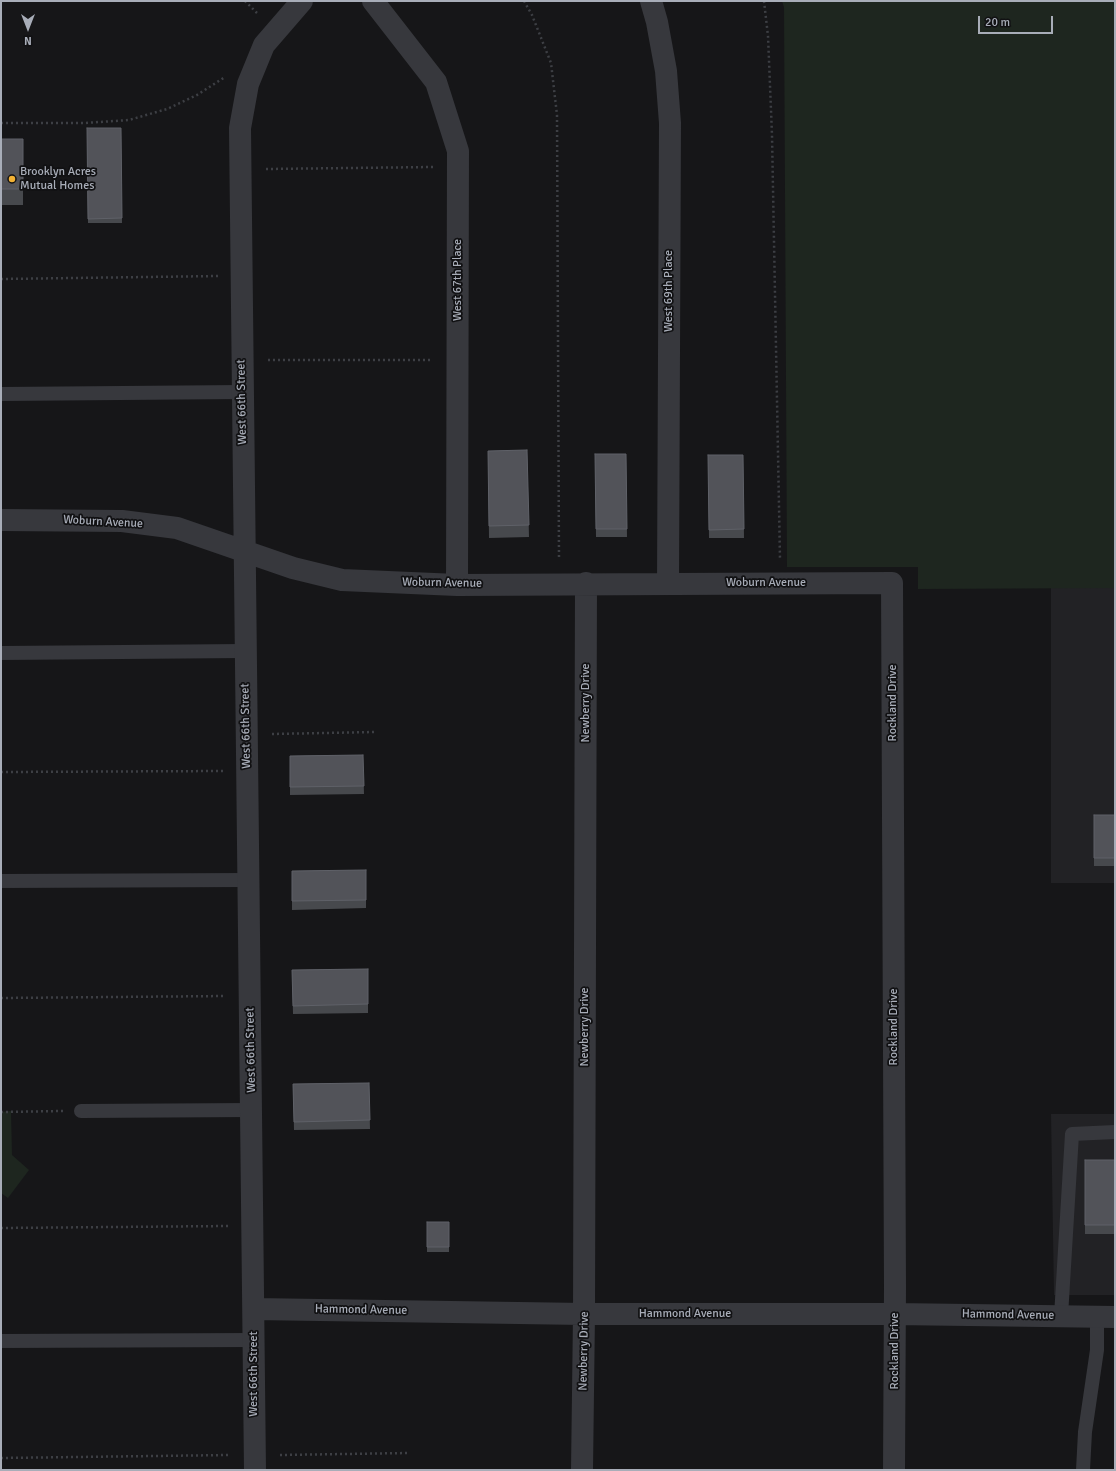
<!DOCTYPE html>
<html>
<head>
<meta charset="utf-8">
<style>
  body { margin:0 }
  #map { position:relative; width:1116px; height:1471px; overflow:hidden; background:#161618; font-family:Signika,sans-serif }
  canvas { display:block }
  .frame { position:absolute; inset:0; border:2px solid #a8adb8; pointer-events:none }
  .north { position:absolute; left:8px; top:8px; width:40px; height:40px; -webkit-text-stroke:3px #111113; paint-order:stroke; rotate:180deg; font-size:11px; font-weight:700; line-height:16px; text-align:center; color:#a8adb8 }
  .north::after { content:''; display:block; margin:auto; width:14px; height:18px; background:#a8adb8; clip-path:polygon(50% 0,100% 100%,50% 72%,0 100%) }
  .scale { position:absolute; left:978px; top:16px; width:75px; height:18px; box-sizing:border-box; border:2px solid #a8adb8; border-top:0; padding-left:5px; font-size:12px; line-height:14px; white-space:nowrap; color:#a8adb8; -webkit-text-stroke:3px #111113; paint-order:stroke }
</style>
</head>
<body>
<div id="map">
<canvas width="1116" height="1471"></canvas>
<div class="frame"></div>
<div class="north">N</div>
<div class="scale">20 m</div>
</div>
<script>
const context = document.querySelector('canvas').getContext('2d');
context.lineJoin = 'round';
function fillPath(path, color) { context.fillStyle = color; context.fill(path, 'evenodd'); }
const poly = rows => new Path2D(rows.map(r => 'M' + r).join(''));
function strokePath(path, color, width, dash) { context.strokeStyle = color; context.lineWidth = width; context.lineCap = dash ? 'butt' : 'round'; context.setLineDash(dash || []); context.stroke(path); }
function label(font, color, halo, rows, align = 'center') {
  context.font = font + ' Signika,sans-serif'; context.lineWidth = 3.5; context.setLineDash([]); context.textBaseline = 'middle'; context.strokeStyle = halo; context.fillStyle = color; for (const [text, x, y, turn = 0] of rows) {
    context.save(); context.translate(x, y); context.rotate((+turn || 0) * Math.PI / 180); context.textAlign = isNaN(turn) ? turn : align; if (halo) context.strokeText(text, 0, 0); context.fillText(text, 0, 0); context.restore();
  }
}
const built = poly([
  [1051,588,1115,588,1115,883,1051,883],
  [1051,1114,1115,1114,1115,1295,1054,1295]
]);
const green = poly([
  [782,1,1115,1,1115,588,918,589,918,567,787,567,784,7],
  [11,1111,12,1155,29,1170,8,1198,1,1193,1,1112]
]);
const path = poly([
  [245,1,257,13],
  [524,1,532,15,551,63,557,115,559,560],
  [764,1,768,36,772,135,780,559],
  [1,123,85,123,129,120,167,109,197,95,225,77],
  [266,169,433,167],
  [1,279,219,276],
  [268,360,433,360],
  [272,734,375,732],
  [1,772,224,771],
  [1,998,226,996],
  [1,1112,63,1111],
  [1,1228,228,1226],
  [280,1455,409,1453],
  [1,1458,230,1455]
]);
const service = poly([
  [1,394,242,392],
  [1,653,245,651],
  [1,881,248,880],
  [81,1111,252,1110],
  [1061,1316,1072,1134,1115,1132],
  [1,1341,254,1340],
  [1083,1470,1085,1432,1097,1350,1097,1317]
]);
const minor = poly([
  [373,1,436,82,458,151,457,585],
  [651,1,657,22,666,71,670,123,668,583],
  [1,520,122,521,177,528,293,568,342,580,457,585,892,583,895,1287,894,1470],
  [254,1309,584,1314,895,1314,1115,1317],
  [255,1470,240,128,248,84,264,45,302,1],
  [582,1470,584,1314,586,583]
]);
const wall = poly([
  [87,128,121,128,122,223,88,223],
  [1,139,23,139,23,205,1,205],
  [527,450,529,537,489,538,488,451],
  [595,454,626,454,627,537,596,537],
  [708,455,743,455,744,538,709,538],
  [363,755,364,794,290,795,290,756],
  [1094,815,1115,815,1115,866,1094,866],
  [366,870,366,908,292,910,292,871],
  [368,969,368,1013,293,1014,292,970],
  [369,1083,370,1129,294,1130,293,1084],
  [1085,1160,1115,1160,1115,1234,1085,1234],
  [427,1222,449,1222,449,1252,427,1252]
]);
const building = poly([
  [87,128,121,128,122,218,88,219,87,128],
  [1,139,23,139,23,189,1,189,1,139],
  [527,450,529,525,489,526,488,451,527,450],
  [595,454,626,454,627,529,596,529,595,454],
  [708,455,743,455,744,529,709,530,708,455],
  [363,755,364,786,290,787,290,756,363,755],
  [1094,815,1115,815,1115,858,1094,858,1094,815],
  [366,870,366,900,292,901,292,871,366,870],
  [368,969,368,1004,293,1006,292,970,368,969],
  [369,1083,370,1120,294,1122,293,1084,369,1083],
  [1085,1160,1115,1160,1115,1225,1085,1225,1085,1160],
  [427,1222,449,1222,449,1247,427,1247,427,1222]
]);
const markers = [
  [12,179,4,"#f2b134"]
];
const poiNames = [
  ["Brooklyn Acres",20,172],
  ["Mutual Homes",20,186]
];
const streetNames = [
  ["West 67th Place",458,280,-90],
  ["West 69th Place",669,291,-90],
  ["West 66th Street",242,402,-91],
  ["Woburn Avenue",103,522,3],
  ["Woburn Avenue",442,583,1],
  ["Woburn Avenue",766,583],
  ["Newberry Drive",586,703,-90],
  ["Rockland Drive",893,703,-90],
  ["West 66th Street",246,726,-91],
  ["Newberry Drive",585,1027,-90],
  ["Rockland Drive",894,1027,-90],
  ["West 66th Street",251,1050,-91],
  ["Hammond Avenue",361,1310,1],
  ["Hammond Avenue",685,1314],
  ["Hammond Avenue",1008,1315,1],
  ["Newberry Drive",584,1351,-89],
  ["Rockland Drive",895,1351,-90],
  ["West 66th Street",254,1374,-90]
];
fillPath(built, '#222225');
fillPath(green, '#1e261f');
strokePath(path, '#3d3f44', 2.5, [2, 3]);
strokePath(service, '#37383d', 14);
strokePath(minor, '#37383d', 22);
fillPath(wall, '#47494d');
fillPath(building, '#525359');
strokePath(building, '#5f6168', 1);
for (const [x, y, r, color] of markers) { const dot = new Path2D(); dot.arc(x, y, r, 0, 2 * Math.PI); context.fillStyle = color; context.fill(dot); strokePath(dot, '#111113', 1.5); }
label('12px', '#a8adb8', '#111113', poiNames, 'left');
label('12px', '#a8adb8', '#111113', streetNames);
</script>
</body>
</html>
